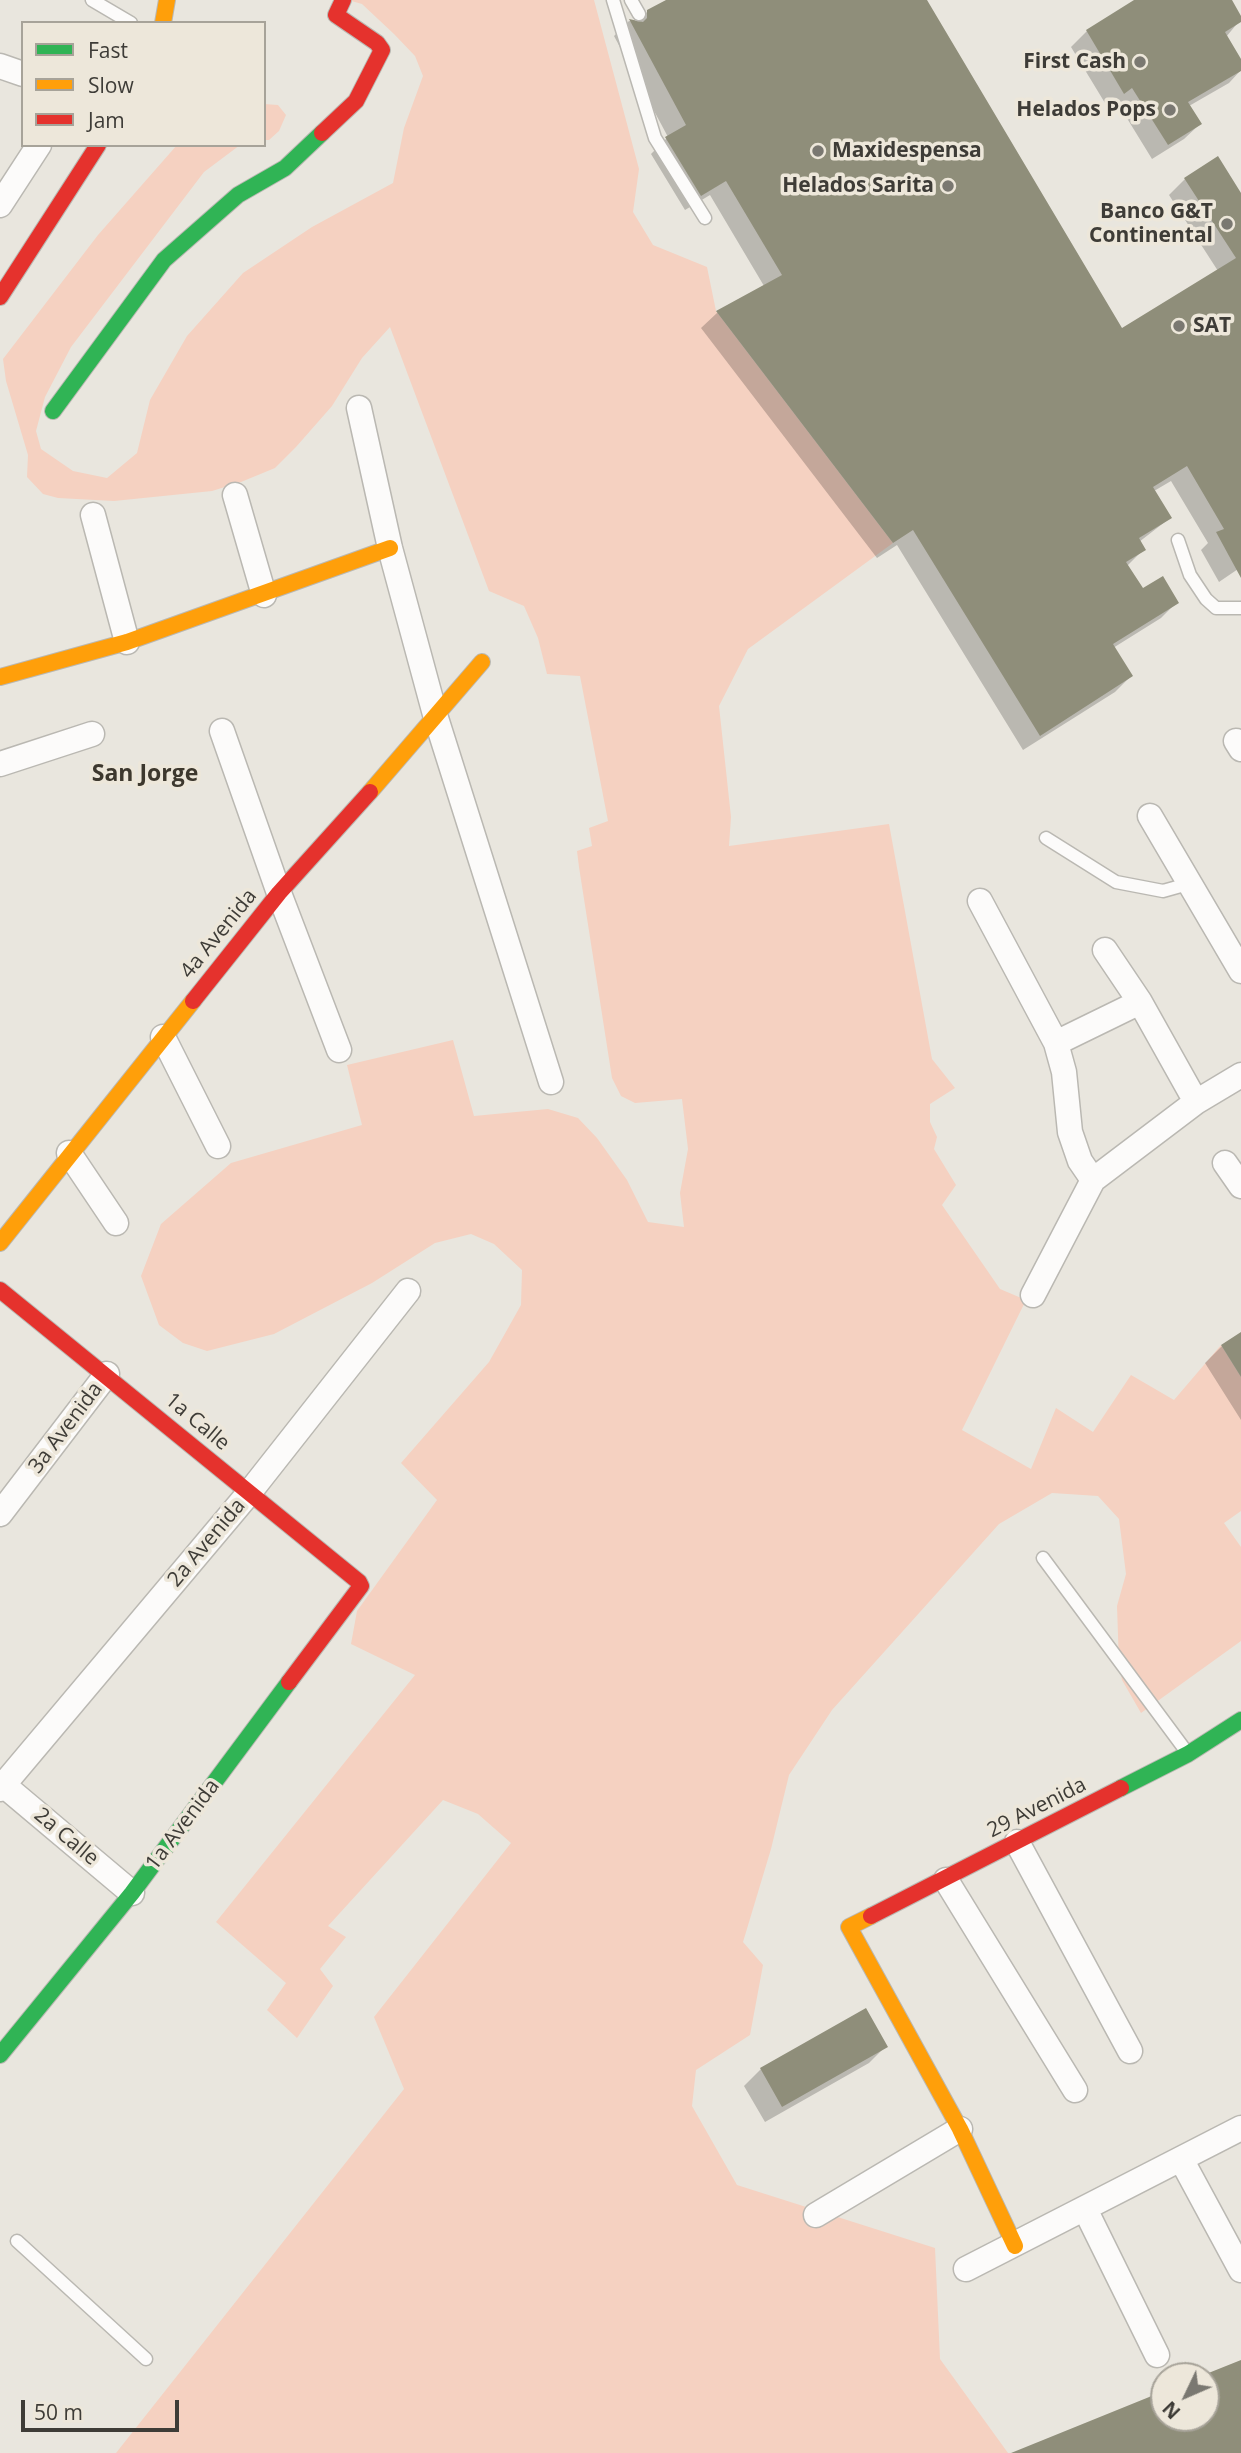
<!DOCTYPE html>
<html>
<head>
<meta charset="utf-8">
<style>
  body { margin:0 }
  #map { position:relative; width:1241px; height:2453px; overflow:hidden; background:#e9e6de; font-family:"Open Sans",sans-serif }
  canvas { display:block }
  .legend { position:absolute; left:21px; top:21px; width:245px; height:126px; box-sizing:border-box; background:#ede7da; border:2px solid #a7a399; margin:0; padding:9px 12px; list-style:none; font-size:21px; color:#3e3c37 }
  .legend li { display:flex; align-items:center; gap:14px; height:35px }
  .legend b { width:35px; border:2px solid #a7a399 }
  .north { position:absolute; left:1150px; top:2362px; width:70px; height:70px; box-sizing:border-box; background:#ede7da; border:2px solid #a7a399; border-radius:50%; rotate:226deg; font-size:19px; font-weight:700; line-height:28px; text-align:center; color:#3e3c37 }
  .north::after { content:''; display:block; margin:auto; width:24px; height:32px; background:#7a7871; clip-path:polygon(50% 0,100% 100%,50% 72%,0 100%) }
  .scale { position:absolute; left:21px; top:2400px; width:158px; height:32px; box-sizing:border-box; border:4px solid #3e3c37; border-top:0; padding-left:9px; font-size:21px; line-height:24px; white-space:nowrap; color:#3e3c37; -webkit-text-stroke:5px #ede7da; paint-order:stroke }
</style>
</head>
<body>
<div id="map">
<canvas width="1241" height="2453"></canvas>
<ul class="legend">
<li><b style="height:9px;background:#30b455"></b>Fast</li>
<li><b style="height:9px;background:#ff9f0a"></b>Slow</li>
<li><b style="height:9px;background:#e5322d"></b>Jam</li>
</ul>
<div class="north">N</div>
<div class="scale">50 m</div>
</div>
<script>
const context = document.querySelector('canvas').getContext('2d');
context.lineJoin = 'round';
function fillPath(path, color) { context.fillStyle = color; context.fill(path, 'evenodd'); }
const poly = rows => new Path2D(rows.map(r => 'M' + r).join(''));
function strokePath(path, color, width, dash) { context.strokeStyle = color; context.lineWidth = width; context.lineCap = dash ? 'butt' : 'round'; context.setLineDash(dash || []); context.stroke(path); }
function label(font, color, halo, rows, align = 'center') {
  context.font = font + ' "Open Sans",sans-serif'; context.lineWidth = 7; context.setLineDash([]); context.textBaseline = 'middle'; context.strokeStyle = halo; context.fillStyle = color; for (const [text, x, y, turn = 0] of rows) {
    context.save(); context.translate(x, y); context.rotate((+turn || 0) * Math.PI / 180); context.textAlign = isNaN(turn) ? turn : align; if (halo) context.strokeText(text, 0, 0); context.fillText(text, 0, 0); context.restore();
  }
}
const green = poly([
  [348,0,594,0,639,169,633,212,653,245,707,267,716,311,893,543,748,649,719,706,731,817,729,846,889,824,932,1059,955,1088,930,1104,930,1122,937,1137,934,1149,956,1185,942,1205,1000,1289,1026,1300,962,1430,1031,1469,1056,1408,1093,1432,1131,1375,1174,1400,1221,1345,1241,1377,1241,1511,1224,1523,1241,1547,1241,1641,1141,1713,1122,1680,1119,1664,1117,1606,1126,1574,1119,1519,1098,1496,1052,1493,999,1524,832,1710,789,1775,771,1849,743,1942,763,1965,750,2035,696,2070,692,2106,737,2185,935,2248,940,2359,1008,2453,116,2453,404,2089,374,2017,511,1843,478,1814,443,1800,328,1926,346,1937,320,1969,333,1986,297,2038,267,2010,286,1983,216,1922,415,1675,351,1644,357,1611,437,1500,401,1463,489,1362,521,1305,522,1270,494,1244,471,1234,435,1243,372,1283,274,1334,207,1351,183,1343,159,1325,141,1276,161,1224,231,1163,362,1125,347,1065,453,1040,474,1116,548,1109,578,1118,597,1138,627,1180,648,1222,684,1227,680,1193,688,1149,682,1099,635,1103,621,1096,612,1078,579,867,577,851,592,846,589,828,608,821,580,676,547,674,538,638,524,606,489,591,390,327,362,358,332,406,296,447,275,468,241,482,212,491,114,501,58,498,43,494,27,477,28,455,6,381,3,359,98,235,177,145,240,145,204,172,71,347,45,397,36,431,41,449,73,471,107,478,137,453,150,400,187,336,243,273,312,227,393,183,404,128,423,76,415,56,394,34,362,4],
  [264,104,278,105,286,115,279,131,269,140,264,140]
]);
const shadow = poly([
  [670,0,925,0,1122,331,1218,271,1169,195,1185,179,1241,196,1241,567,1219,582,1201,550,1208,543,1171,481,1154,491,1170,518,1139,542,1144,549,1127,566,1143,591,1177,602,1161,618,1113,648,1131,676,1115,692,1023,750,897,545,877,558,701,328,717,313,764,286,710,195,685,210,651,154,668,137,614,36,629,21,637,22,648,11],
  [1138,0,1230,0,1241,19,1226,37,1241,62,1241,70,1229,83,1189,106,1200,124,1184,139,1152,159,1117,102,1108,108,1071,47,1087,31],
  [1241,1334,1241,1420,1205,1363,1222,1346],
  [886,2046,869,2063,765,2122,744,2086,761,2069]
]);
const building = poly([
  [666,0,927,0,1122,328,1236,258,1184,178,1218,156,1241,193,1241,578,1216,532,1224,529,1187,466,1153,487,1172,518,1139,538,1146,550,1126,562,1143,588,1163,576,1179,603,1113,644,1133,676,1040,736,913,530,893,543,716,311,782,275,726,181,701,196,665,137,686,125,629,19,643,22,647,18,647,10],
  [1134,0,1232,0,1241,16,1241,22,1225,32,1241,59,1241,71,1188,102,1202,124,1168,145,1132,88,1124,94,1086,30],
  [1241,1332,1241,1377,1221,1345],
  [866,2008,888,2047,782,2107,760,2068],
  [1241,2360,1241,2453,1011,2453,1164,2391,1164,2418,1206,2418,1206,2374]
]);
const lane = poly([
  [92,0,131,23],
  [613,0,655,138,705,218],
  [631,0,639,14],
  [1178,540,1190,575,1206,599,1216,608,1241,608],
  [1046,838,1116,882,1163,891,1188,884],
  [1043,1558,1186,1751],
  [17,2241,146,2359]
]);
const street = poly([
  [0,66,23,74],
  [0,205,39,145],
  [359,408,390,548,436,718,551,1082],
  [235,495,264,595],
  [93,515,127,642],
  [222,731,279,893,339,1050],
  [1236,741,1241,749],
  [0,764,92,734],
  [1150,816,1241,971],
  [980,901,1056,1043,1064,1072,1070,1132,1080,1161,1093,1180],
  [1105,950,1140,1002,1196,1102],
  [163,1037,218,1146],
  [1056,1043,1140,1002],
  [69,1153,116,1223],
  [1225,1163,1241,1186],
  [1033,1295,1093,1180,1196,1102,1241,1075],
  [0,1514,107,1374],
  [0,1782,132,1893],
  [0,1789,249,1493,408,1291],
  [1017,1842,1130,2051],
  [946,1880,1075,2090],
  [1181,2159,1241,2270],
  [1085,2209,1157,2355],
  [816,2215,960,2129],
  [966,2269,1241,2128]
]);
const fast = poly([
  [53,411,164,260,238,195,285,168,322,133],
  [1121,1788,1188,1754,1241,1720],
  [0,2055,132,1893,289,1682]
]);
const slow = poly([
  [163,23,167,0],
  [0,677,127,642,390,548],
  [370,792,482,662],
  [0,1243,193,1001],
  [871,1916,849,1927,960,2129,1015,2246]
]);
const jam = poly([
  [322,133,356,101,382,50,377,43,336,15,343,0],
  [0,297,98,145],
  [193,1001,279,893,370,792],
  [0,1290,359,1582,361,1586,289,1682],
  [871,1916,1121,1788]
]);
const markers = [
  [1140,62,7,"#7a7871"],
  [1170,110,7,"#7a7871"],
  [818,151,7,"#7a7871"],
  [948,186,7,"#7a7871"],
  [1227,224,7,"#7a7871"],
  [1179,326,7,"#7a7871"]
];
const poiNames = [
  ["First Cash",1126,62],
  ["Helados Pops",1156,110],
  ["Maxidespensa",832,151,"left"],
  ["Helados Sarita",934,186],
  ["Banco G&T",1213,212],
  ["Continental",1213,236],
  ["SAT",1193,326,"left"]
];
const streetNames = [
  ["4a Avenida",219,934,-51],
  ["1a Calle",197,1422,40],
  ["3a Avenida",66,1428,-53],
  ["2a Avenida",207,1543,-50],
  ["29 Avenida",1037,1808,-27],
  ["1a Avenida",183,1825,-53],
  ["2a Calle",66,1837,40]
];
const neighbourhoodNames = [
  ["San Jorge",145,774]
];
fillPath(green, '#f5d1c1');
fillPath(shadow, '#0003');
fillPath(building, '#8f8e7a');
strokePath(lane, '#bab8b2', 15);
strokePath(street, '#bab8b2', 27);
strokePath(fast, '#bab8b2', 18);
strokePath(slow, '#bab8b2', 18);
strokePath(jam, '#bab8b2', 18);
strokePath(lane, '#fcfbfa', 12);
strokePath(street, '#fcfbfa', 24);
strokePath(fast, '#30b455', 16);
strokePath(slow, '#ff9f0a', 16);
strokePath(jam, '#e5322d', 16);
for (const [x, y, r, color] of markers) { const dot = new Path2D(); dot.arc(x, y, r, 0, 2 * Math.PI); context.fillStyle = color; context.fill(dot); strokePath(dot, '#ede7da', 2.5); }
label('bold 21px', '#3e3c37', '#ede7da', poiNames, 'right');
label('21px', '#3e3c37', '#ede7da', streetNames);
label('bold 23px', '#3d382e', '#ede7da', neighbourhoodNames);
</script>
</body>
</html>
